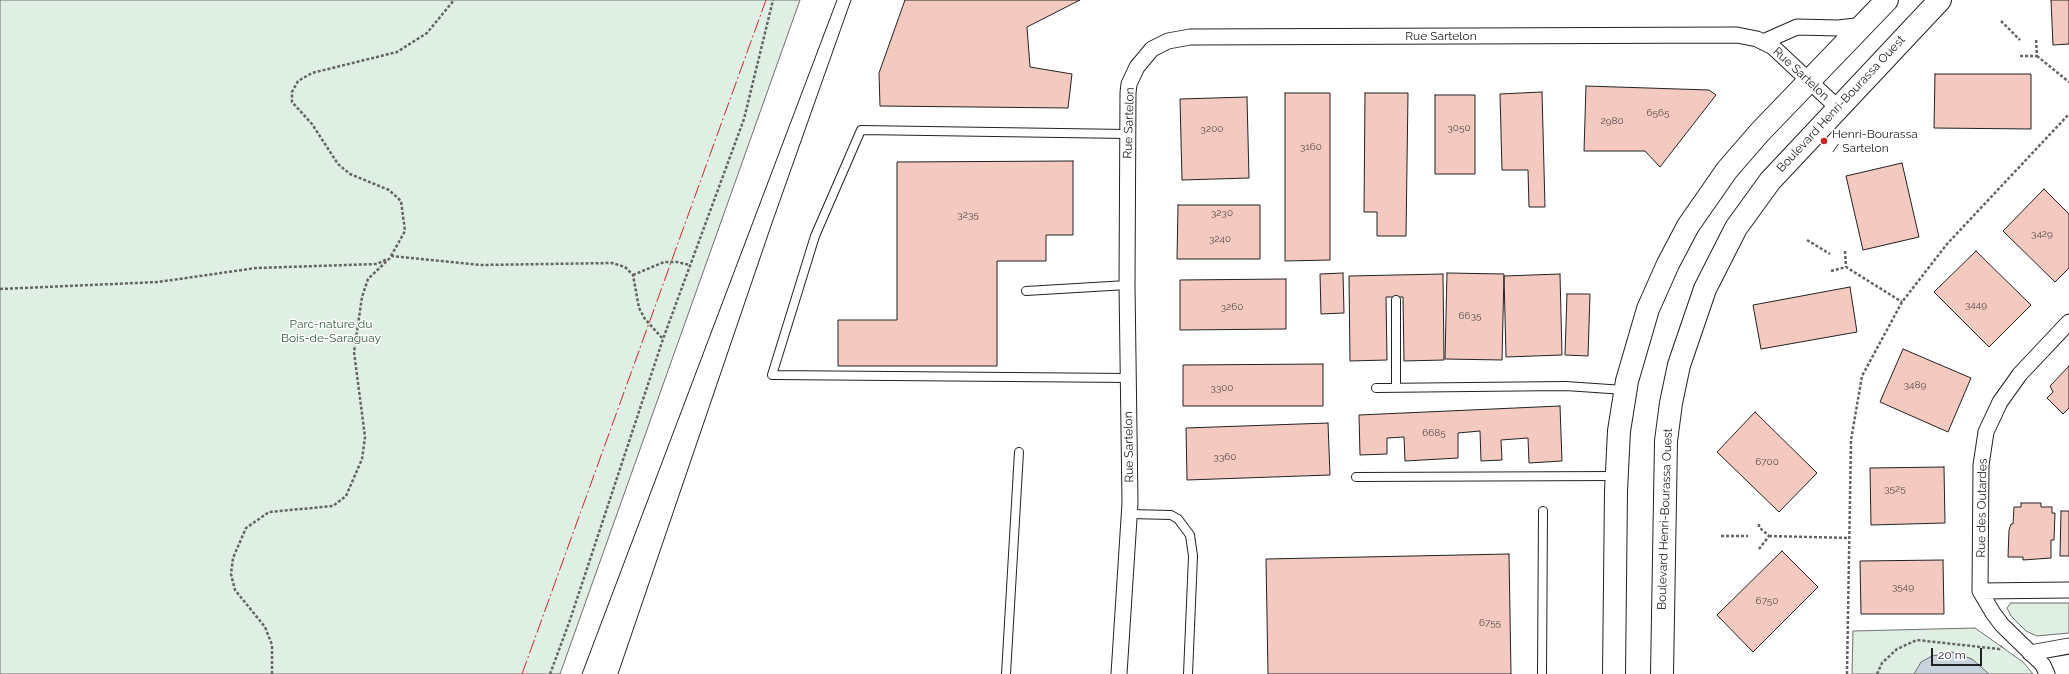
<!DOCTYPE html>
<html>
<head>
<meta charset="utf-8">
<style>
  body { margin:0 }
  #map { position:relative; width:2069px; height:674px; overflow:hidden; background:#fff; font-family:Raleway,sans-serif }
  canvas { display:block }
  .scale { position:absolute; left:1931px; top:648px; width:51px; height:18px; box-sizing:border-box; border:2px solid #222; border-top:0; padding-left:5px; font-size:12px; line-height:14px; white-space:nowrap; color:#222; -webkit-text-stroke:3px #fff; paint-order:stroke }
</style>
</head>
<body>
<div id="map">
<canvas width="2069" height="674"></canvas>
<div class="scale">20 m</div>
</div>
<script>
const context = document.querySelector('canvas').getContext('2d');
context.lineJoin = 'round';
function fillPath(path, color) { context.fillStyle = color; context.fill(path, 'evenodd'); }
const poly = rows => new Path2D(rows.map(r => 'M' + r).join(''));
function strokePath(path, color, width, dash) { context.strokeStyle = color; context.lineWidth = width; context.lineCap = dash ? 'butt' : 'round'; context.setLineDash(dash || []); context.stroke(path); }
function label(font, color, halo, rows, align = 'center') {
  context.font = font + ' Raleway,sans-serif'; context.lineWidth = 3; context.setLineDash([]); context.textBaseline = 'middle'; context.strokeStyle = halo; context.fillStyle = color; for (const [text, x, y, turn = 0] of rows) {
    context.save(); context.translate(x, y); context.rotate((+turn || 0) * Math.PI / 180); context.textAlign = isNaN(turn) ? turn : align; if (halo) context.strokeText(text, 0, 0); context.fillText(text, 0, 0); context.restore();
  }
}
const green = poly([
  [0,0,800,0,560,674,0,674,0,0],
  [2011,603,2069,603,2069,633,2037,636,2026,631,2011,616,2007,608,2011,603],
  [1975,628,2023,662,2033,674,1852,674,1853,631,1975,628]
]);
const water = poly([
  [1952,652,1972,659,1989,674,1914,674,1921,662,1932,656,1952,652]
]);
const building = poly([
  [905,0,1080,0,1027,27,1030,67,1072,74,1068,108,880,106,879,73,905,0],
  [2051,0,2069,0,2069,44,2053,45,2051,0],
  [1935,74,2031,74,2031,129,1934,128,1935,74],
  [1586,86,1709,90,1716,95,1660,167,1645,151,1584,151,1586,86],
  [1542,92,1545,207,1529,207,1528,170,1502,170,1500,94,1542,92],
  [1285,93,1330,93,1330,260,1285,261,1285,93],
  [1365,93,1408,93,1406,236,1377,236,1377,212,1364,212,1365,93],
  [1435,95,1475,95,1475,174,1435,174,1435,95],
  [1247,97,1249,178,1182,180,1180,99,1247,97],
  [1073,161,1073,235,1046,235,1046,261,997,261,997,366,838,366,838,320,897,320,897,162,1073,161],
  [1902,163,1919,237,1863,250,1846,176,1902,163],
  [2044,189,2069,214,2069,268,2055,282,2003,231,2044,189],
  [1178,205,1260,205,1260,259,1177,259,1178,205],
  [1976,251,2031,305,1989,347,1934,292,1976,251],
  [1343,273,1344,313,1321,314,1320,274,1343,273],
  [1447,273,1504,274,1502,360,1445,359,1447,273],
  [1443,274,1444,360,1404,361,1403,297,1386,297,1387,360,1350,361,1349,276,1443,274],
  [1560,274,1562,355,1506,357,1504,276,1560,274],
  [1286,279,1286,329,1180,330,1180,280,1286,279],
  [1850,287,1857,332,1761,349,1753,305,1850,287],
  [1567,294,1590,294,1588,356,1565,355,1567,294],
  [1903,349,1971,378,1948,432,1880,402,1903,349],
  [1323,364,1323,406,1183,406,1183,365,1323,364],
  [2069,366,2069,408,2063,414,2047,398,2053,392,2050,386,2069,366],
  [1560,406,1562,461,1529,463,1528,438,1501,440,1502,460,1481,461,1480,431,1458,433,1458,458,1405,461,1404,437,1387,438,1387,454,1360,455,1359,415,1560,406],
  [1755,412,1817,473,1779,512,1717,452,1755,412],
  [1328,423,1330,475,1187,480,1186,428,1328,423],
  [1944,467,1945,523,1871,525,1870,468,1944,467],
  [2021,503,2041,503,2041,507,2052,507,2052,513,2055,513,2054,540,2051,540,2051,558,2023,560,2023,557,2008,557,2009,530,2011,524,2013,524,2014,507,2021,507,2021,503],
  [2061,511,2069,511,2069,556,2060,556,2061,511],
  [1782,551,1818,587,1753,652,1717,615,1782,551],
  [1509,554,1511,674,1268,674,1266,559,1509,554],
  [1943,560,1944,614,1861,614,1860,561,1943,560]
]);
const path = poly([
  [2001,21,2020,40],
  [2020,56,2037,56,2036,39],
  [2037,56,2069,82],
  [1807,240,1830,254],
  [1845,251,1846,267],
  [391,256,405,231,401,201,389,190,350,174,338,164,312,124,292,102,292,92,298,81,312,73,397,52,427,33,454,0],
  [1831,271,1846,267,1902,302],
  [633,275,664,262,677,262,690,265],
  [0,289,158,282,256,268,377,264,387,259],
  [1759,524,1759,527,1769,536,1759,549],
  [1721,536,1748,536],
  [1769,536,1849,538],
  [272,674,272,645,265,627,235,590,231,574,233,558,246,528,269,512,333,506,346,496,362,459,365,437,354,352,362,297,368,279,392,256,481,265,612,263,625,267,633,275,639,308,645,319,663,339],
  [550,674,570,620,663,339,744,119,773,0],
  [1847,674,1851,440,1862,376,1902,302,1947,244,2069,114],
  [1877,674,1882,663,1897,649,1917,640,1999,649,2002,646]
]);
const service = poly([
  [1127,134,861,130,815,236,772,375,1128,378],
  [1026,291,1127,285],
  [1396,300,1396,388],
  [1376,388,1566,386,1624,390],
  [1356,477,1616,476],
  [1130,514,1171,515,1178,519,1190,535,1193,556,1188,674],
  [1006,674,1019,452],
  [1542,674,1543,511]
]);
const minor = poly([
  [1763,42,1797,27,1838,28,1856,26,1864,23],
  [1980,591,2069,590],
  [2030,653,2069,646],
  [1119,674,1130,503,1127,285,1128,93,1129,84,1137,67,1152,49,1168,41,1190,37,1737,35,1757,39,1773,47,1837,107],
  [2047,674,2043,665,2002,625,1993,613,1980,591,1981,465,1986,432,2000,402,2020,374,2069,322]
]);
const primary = poly([
  [1614,674,1616,491,1619,431,1627,381,1648,309,1668,264,1688,226,1727,170,1760,132,1887,0],
  [1662,674,1666,441,1671,403,1679,365,1705,289,1736,228,1770,181,1940,0]
]);
const tram = poly([
  [582,674,837,0],
  [618,674,772,223,851,0]
]);
const power = poly([
  [522,674,766,0]
]);
const markers = [
  [1824,141,4,"#c62828"]
];
const numberNames = [
  ["6565",1658,113],
  ["2980",1612,121],
  ["3050",1459,128],
  ["3200",1212,129],
  ["3160",1311,147],
  ["3230",1222,213],
  ["3235",968,215],
  ["3429",2042,234],
  ["3240",1220,239],
  ["3449",1976,305],
  ["3260",1232,307],
  ["6635",1470,316],
  ["3489",1915,385],
  ["3300",1222,388],
  ["6685",1434,433],
  ["3360",1225,457],
  ["6700",1767,462],
  ["3525",1895,489],
  ["3549",1903,587],
  ["6750",1767,601],
  ["6755",1490,623]
];
const streetNames = [
  ["Rue Sartelon",1441,36],
  ["Rue Sartelon",1801,74,43],
  ["Boulevard Henri-Bourassa Ouest",1841,104,-47],
  ["Rue Sartelon",1129,123,-88],
  ["Rue Sartelon",1129,447,-91],
  ["Rue des Outardes",1982,508,-89],
  ["Boulevard Henri-Bourassa Ouest",1665,519,-88]
];
const poiNames = [
  ["Henri-Bourassa",1832,134],
  ["/ Sartelon",1832,148]
];
const parkNames = [
  ["Parc-nature du",331,324],
  ["Bois-de-Saraguay",331,338]
];
fillPath(green, '#e0efe3');
strokePath(green, '#6f6f6f', 1);
fillPath(water, '#c7d3dd');
strokePath(water, '#6f6f6f', 1);
fillPath(building, '#f3c9c0');
strokePath(building, '#222', 1);
strokePath(service, '#222', 10);
strokePath(minor, '#222', 17);
strokePath(primary, '#222', 24);
strokePath(path, '#646464', 2.5, [3, 2]);
strokePath(service, '#fff', 8);
strokePath(minor, '#fff', 15);
strokePath(primary, '#fff', 22);
strokePath(tram, '#222', 1);
strokePath(power, '#c62828', 1, [14, 3, 2, 3]);
for (const [x, y, r, color] of markers) { const dot = new Path2D(); dot.arc(x, y, r, 0, 2 * Math.PI); context.fillStyle = color; context.fill(dot); strokePath(dot, '#fff', 1.5); }
label('10px', '#564c4a', null, numberNames);
label('12px', '#222', '#fff', streetNames);
label('12px', '#222', '#fff', poiNames, 'left');
label('12px', '#2f5e38', '#fff', parkNames);
</script>
</body>
</html>
